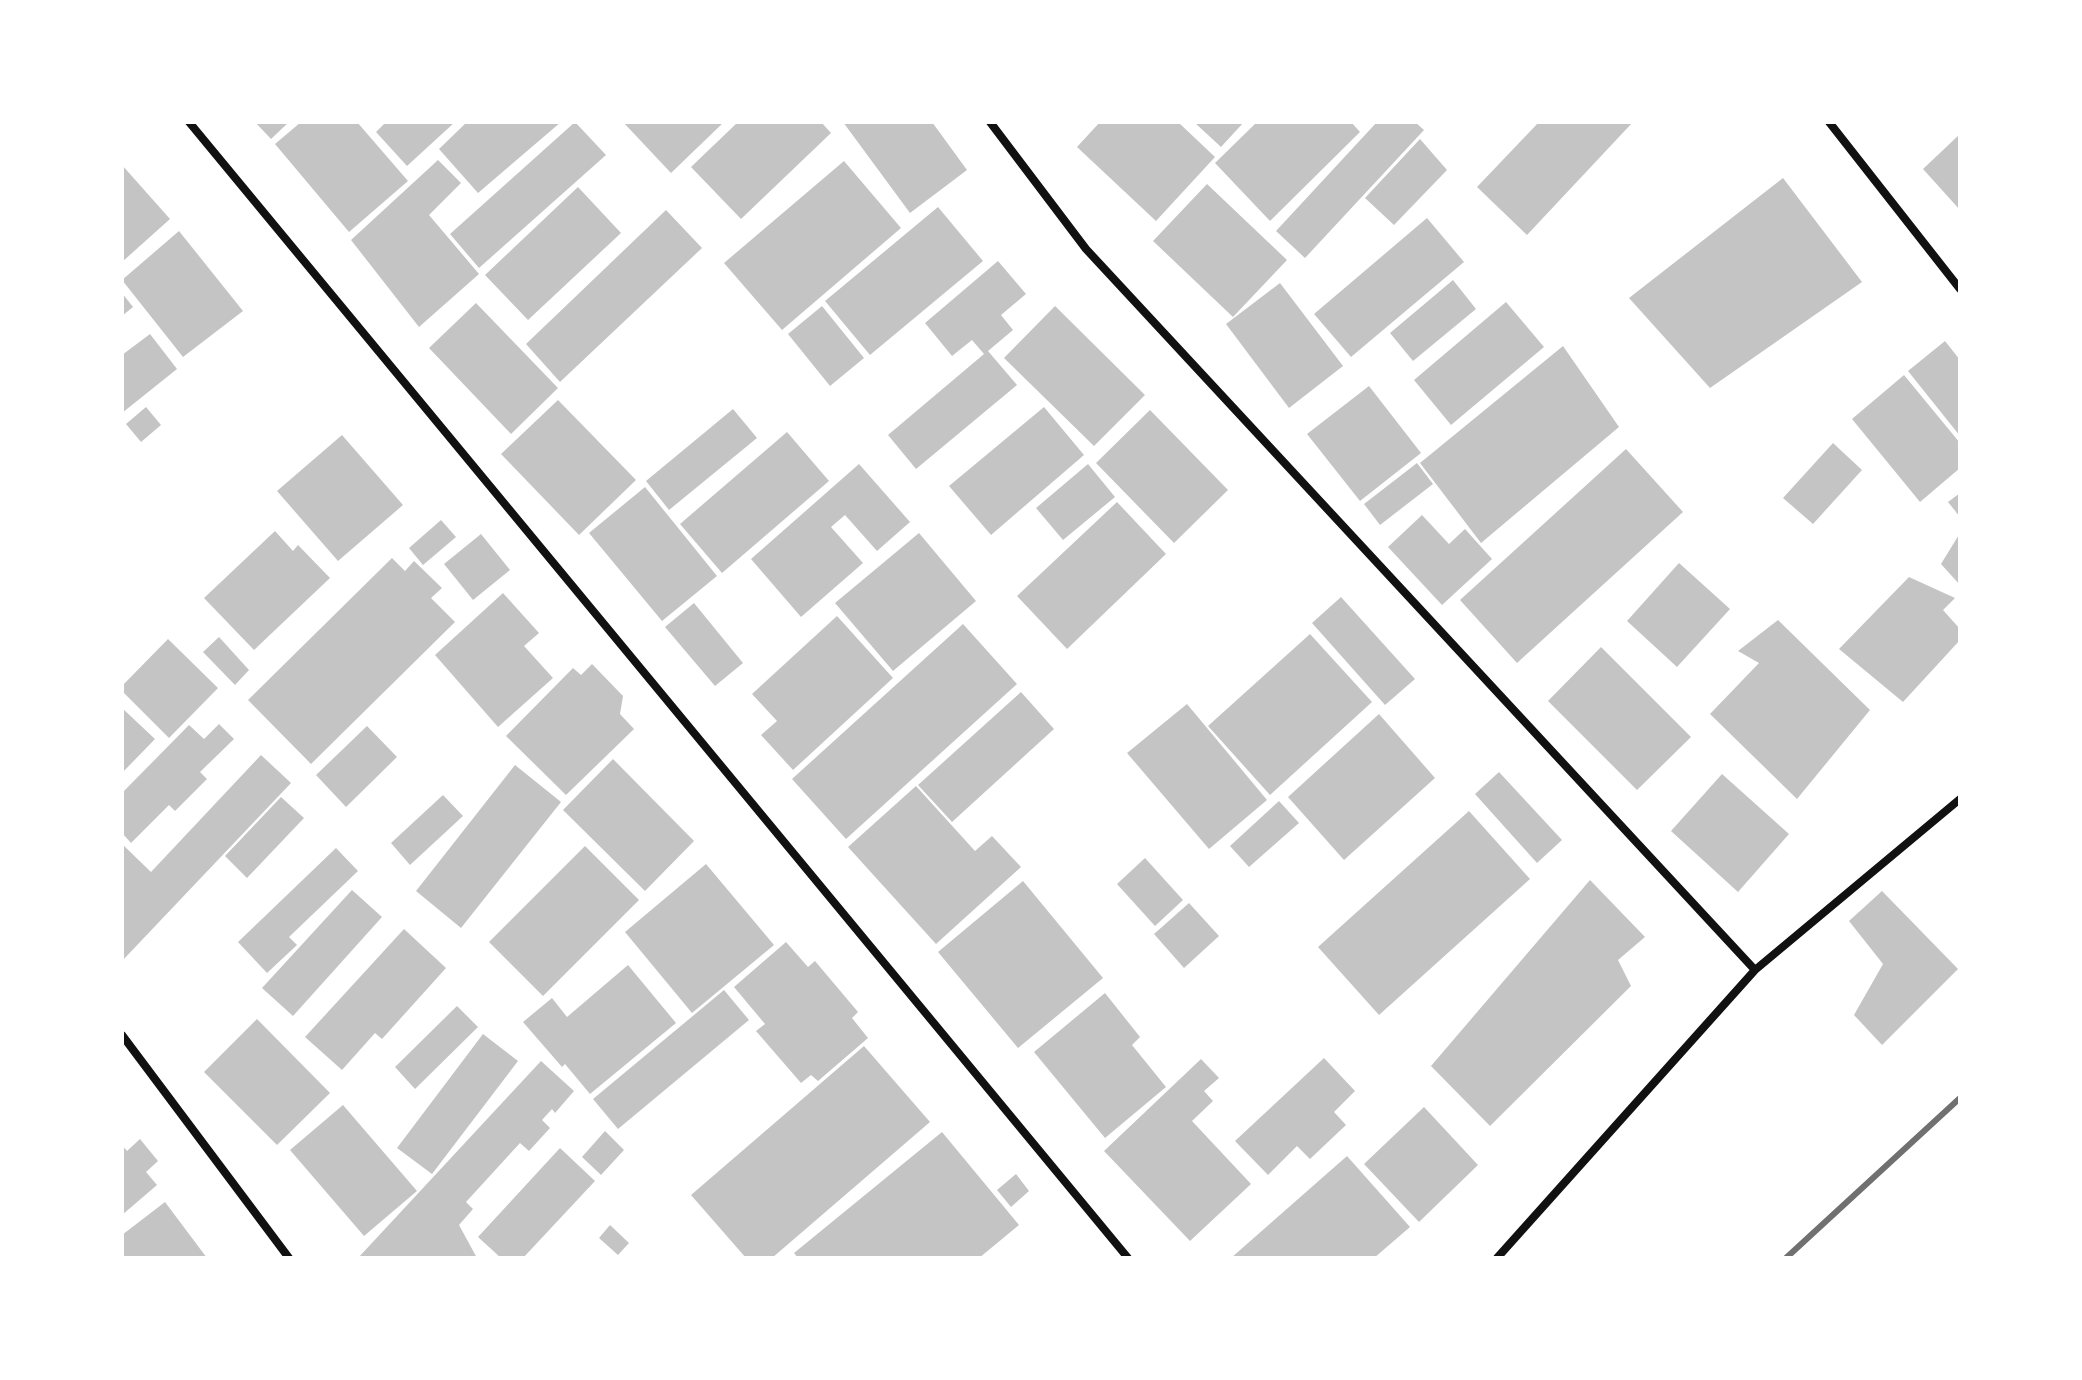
<!DOCTYPE html>
<html>
<head>
<meta charset="utf-8">
<style>
  body { margin:0 }
  #map { position:relative; width:2082px; height:1380px; overflow:hidden; background:#fff; font-family:Arial,sans-serif }
  canvas { display:block }
  .frame { position:absolute; inset:0; border:124px solid #fff; pointer-events:none }
</style>
</head>
<body>
<div id="map">
<canvas width="2082" height="1380"></canvas>
<div class="frame"></div>
</div>
<script>
const context = document.querySelector('canvas').getContext('2d');
context.lineJoin = 'round';
function fillPath(path, color) { context.fillStyle = color; context.fill(path, 'evenodd'); }
const poly = rows => new Path2D(rows.map(r => 'M' + r).join(''));
function strokePath(path, color, width, dash) { context.strokeStyle = color; context.lineWidth = width; context.lineCap = dash ? 'butt' : 'round'; context.setLineDash(dash || []); context.stroke(path); }
const building = poly([
  [255,122,289,122,271,139],
  [301,122,357,122,408,181,349,232,275,144],
  [386,122,455,122,407,166,376,132],
  [467,122,561,122,478,193,439,149],
  [575,122,606,155,479,268,450,234],
  [623,122,724,122,671,173],
  [738,122,821,122,831,133,741,219,691,167],
  [843,122,932,122,967,170,910,213],
  [1100,122,1178,122,1215,157,1156,221,1077,147],
  [1194,122,1244,122,1221,147],
  [1257,122,1351,122,1360,132,1270,221,1215,163],
  [1377,122,1415,122,1424,130,1305,258,1276,231],
  [1539,122,1633,122,1527,235,1477,187],
  [1960,134,1960,210,1923,169],
  [1420,139,1447,170,1394,225,1365,198],
  [438,160,461,183,429,215,479,274,419,327,351,240],
  [844,161,901,228,782,330,724,263],
  [122,165,170,219,122,262],
  [1783,178,1862,282,1710,388,1629,298],
  [1207,184,1287,260,1233,317,1153,241],
  [578,187,621,233,528,320,485,275],
  [938,207,983,261,870,355,825,301],
  [666,210,702,248,560,382,526,344],
  [1427,218,1464,262,1351,357,1314,314],
  [179,231,243,311,183,357,122,280],
  [998,261,1026,294,1001,315,1013,330,988,351,1017,385,916,469,888,435,984,354,972,340,952,356,925,323],
  [1453,280,1476,309,1413,361,1390,333],
  [1280,283,1343,366,1289,408,1226,324],
  [122,293,133,307,122,316],
  [1506,302,1544,347,1451,425,1414,380],
  [476,303,558,388,511,434,429,348],
  [822,306,864,358,830,386,788,334],
  [1055,306,1145,395,1094,446,1004,358],
  [150,334,177,369,122,413,122,355],
  [1945,341,1960,360,1960,436,1908,371],
  [1563,346,1619,427,1481,543,1420,463],
  [1904,375,1960,443,1960,468,1920,502,1852,419],
  [1369,386,1421,453,1360,501,1307,434],
  [558,400,636,480,579,535,501,454],
  [146,407,161,425,141,442,126,424],
  [1044,407,1084,455,991,535,949,486],
  [733,409,757,438,669,510,646,481],
  [1150,410,1228,490,1174,543,1096,463],
  [787,432,829,481,722,573,680,524],
  [342,435,403,505,338,561,277,491],
  [1833,443,1862,470,1813,524,1783,498],
  [1626,449,1683,512,1517,663,1460,600],
  [1417,463,1433,484,1380,525,1364,504],
  [859,464,910,522,877,551,845,515,831,527,863,563,801,617,751,559],
  [1088,464,1115,497,1063,540,1036,508],
  [645,487,717,576,662,621,589,533],
  [1960,493,1960,517,1948,502],
  [1117,502,1166,554,1067,649,1017,596],
  [1422,515,1449,544,1465,529,1492,559,1442,605,1388,547],
  [441,520,456,537,423,565,409,548],
  [275,531,293,551,298,545,330,578,254,650,204,598],
  [919,533,976,601,893,671,835,603],
  [1960,533,1960,585,1941,564],
  [481,534,510,570,473,600,444,564],
  [392,558,405,571,414,561,442,588,431,598,455,622,311,764,248,700],
  [1679,563,1730,609,1677,667,1627,621],
  [1909,577,1955,598,1943,610,1960,629,1960,640,1903,702,1839,649],
  [503,593,539,633,524,646,553,678,498,727,435,655],
  [1341,597,1415,679,1385,705,1312,623],
  [694,603,743,663,715,686,665,627],
  [837,616,893,678,793,770,761,735,777,721,752,694],
  [1778,620,1870,710,1797,799,1710,714,1759,663,1738,651],
  [963,624,1017,684,846,839,792,779],
  [1310,634,1372,702,1270,795,1208,726],
  [219,637,249,670,235,685,203,652],
  [168,639,218,688,169,738,122,691,122,686],
  [1601,647,1691,737,1637,790,1548,701],
  [592,664,623,696,620,714,634,729,566,795,506,736,573,668,581,675],
  [1021,692,1054,729,952,822,918,785],
  [1187,704,1267,800,1209,849,1127,753],
  [122,708,155,739,122,773],
  [1379,714,1435,778,1344,860,1288,797],
  [219,724,234,739,200,772,207,779,175,811,169,805,131,843,122,833,122,793,189,725,204,739],
  [367,726,397,757,346,807,316,775],
  [261,755,291,783,122,961,122,844,151,872],
  [613,759,694,841,645,891,563,810],
  [515,765,561,802,461,928,416,891],
  [1499,772,1562,840,1537,863,1475,794],
  [1722,774,1789,834,1738,892,1671,831],
  [916,786,975,851,992,836,1021,867,936,944,848,847],
  [443,795,463,816,410,865,391,843],
  [281,797,304,818,247,878,225,856],
  [1279,801,1299,823,1249,867,1230,846],
  [1469,811,1530,879,1379,1015,1318,947],
  [585,846,639,900,543,996,489,942],
  [336,848,358,871,289,937,297,945,267,973,238,942],
  [1145,858,1183,900,1155,926,1117,884],
  [706,864,774,945,692,1013,625,932],
  [1590,880,1645,937,1618,960,1631,986,1490,1126,1431,1066],
  [1023,881,1103,978,1018,1048,938,952],
  [352,890,382,917,293,1016,262,988],
  [1882,891,1958,969,1882,1045,1854,1015,1883,964,1849,921],
  [1189,903,1219,936,1184,968,1154,934],
  [404,929,446,968,382,1039,375,1033,342,1070,305,1037],
  [786,942,808,967,815,961,858,1012,852,1018,868,1038,818,1081,811,1075,801,1083,756,1031,765,1024,734,987],
  [628,965,676,1023,590,1094,565,1064,562,1067,523,1022,552,998,567,1017],
  [724,990,749,1020,618,1129,593,1099],
  [1105,993,1140,1037,1132,1045,1166,1087,1105,1138,1034,1052],
  [457,1006,478,1027,415,1089,395,1067],
  [257,1019,330,1093,277,1145,204,1072],
  [483,1034,518,1061,432,1174,397,1148],
  [864,1046,930,1122,772,1258,746,1258,691,1195],
  [1324,1058,1355,1091,1334,1112,1346,1125,1310,1159,1297,1146,1268,1175,1235,1141],
  [1201,1059,1219,1078,1204,1091,1213,1101,1192,1121,1251,1184,1190,1241,1104,1151],
  [541,1061,574,1091,555,1113,552,1109,542,1120,550,1128,529,1151,520,1143,466,1202,473,1209,459,1225,477,1258,358,1258],
  [343,1105,417,1191,364,1236,290,1150],
  [1424,1107,1478,1165,1419,1222,1364,1164],
  [605,1131,624,1150,601,1175,582,1157],
  [942,1132,1019,1225,979,1258,798,1258,794,1253],
  [140,1139,158,1161,146,1172,157,1185,122,1215,122,1145,127,1151],
  [560,1148,595,1181,523,1258,501,1258,478,1237],
  [1347,1156,1410,1227,1374,1258,1231,1258],
  [1016,1174,1029,1191,1011,1207,997,1190],
  [165,1202,207,1258,122,1258,122,1235],
  [610,1225,629,1243,618,1255,599,1238]
]);
const minor = poly([
  [189,122,1128,1258],
  [990,122,1086,249,1755,970],
  [1829,122,1960,289],
  [122,1035,289,1258],
  [1497,1258,1755,970,1960,799]
]);
const rail = poly([
  [1786,1258,1960,1098]
]);
fillPath(building, '#c4c4c4');
strokePath(minor, '#111', 8);
strokePath(rail, '#707070', 6);
</script>
</body>
</html>
